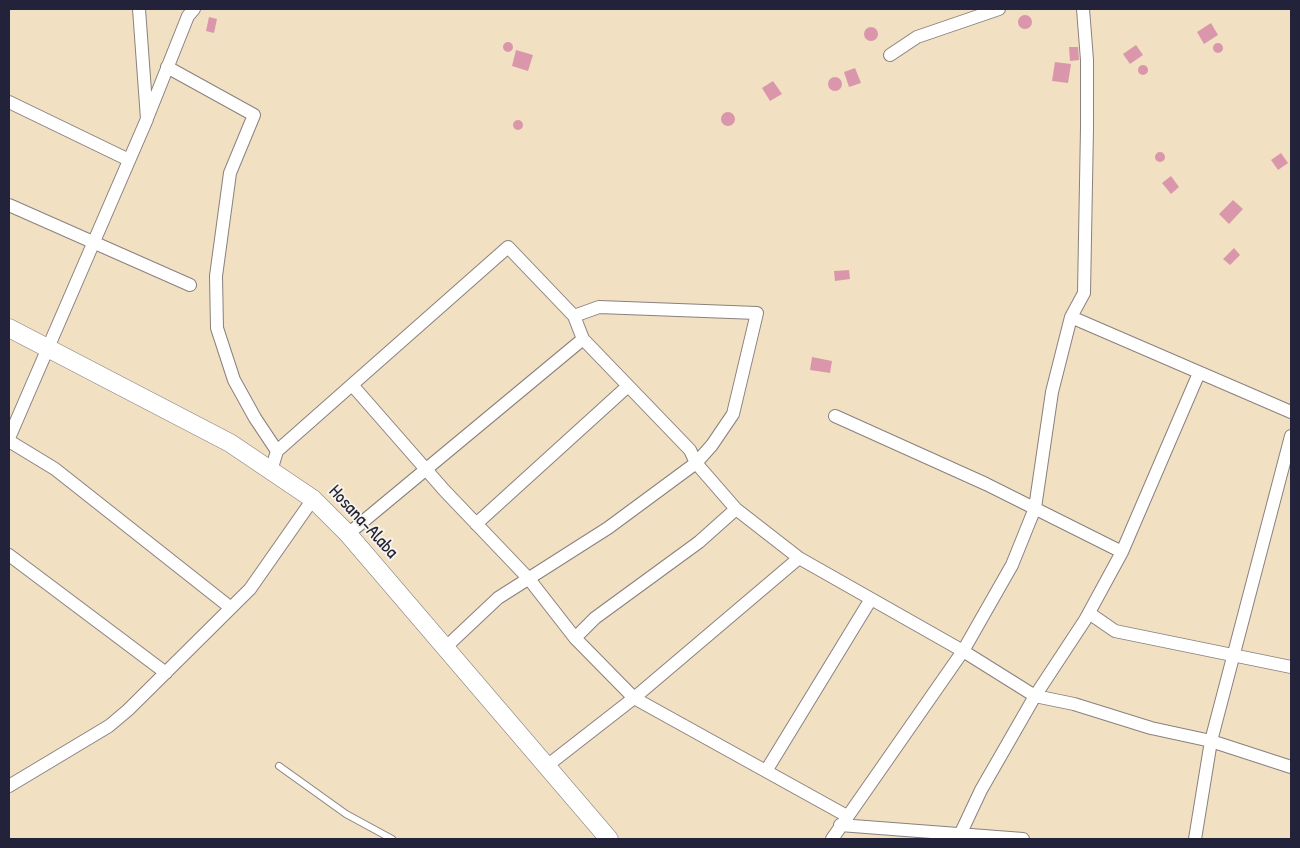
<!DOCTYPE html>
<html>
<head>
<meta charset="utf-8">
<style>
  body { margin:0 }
  #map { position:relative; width:1300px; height:848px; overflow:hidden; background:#f1e0c2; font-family:"Patrick Hand",sans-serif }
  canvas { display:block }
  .frame { position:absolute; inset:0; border:10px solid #22223b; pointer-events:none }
</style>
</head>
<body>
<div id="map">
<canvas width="1300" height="848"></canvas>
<div class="frame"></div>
</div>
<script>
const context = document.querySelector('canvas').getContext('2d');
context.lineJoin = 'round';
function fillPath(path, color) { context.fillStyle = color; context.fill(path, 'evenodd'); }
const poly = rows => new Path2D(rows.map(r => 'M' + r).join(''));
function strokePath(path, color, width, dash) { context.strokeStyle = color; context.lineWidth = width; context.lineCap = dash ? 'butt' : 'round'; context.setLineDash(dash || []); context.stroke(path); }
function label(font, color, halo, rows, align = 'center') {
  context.font = font + ' "Patrick Hand",sans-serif'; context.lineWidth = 4; context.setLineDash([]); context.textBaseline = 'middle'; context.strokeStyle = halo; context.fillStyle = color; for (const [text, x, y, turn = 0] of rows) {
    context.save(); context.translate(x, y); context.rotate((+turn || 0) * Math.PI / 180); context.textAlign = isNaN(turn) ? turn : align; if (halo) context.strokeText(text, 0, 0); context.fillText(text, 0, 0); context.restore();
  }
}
const building = poly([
  '1018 22a7 7 0 1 1 14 0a7 7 0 1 1-14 0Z',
  [209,17,217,19,214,33,206,31],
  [1211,23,1218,35,1204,44,1197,32],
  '864 34a7 7 0 1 1 14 0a7 7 0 1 1-14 0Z',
  '503 47a5 5 0 1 1 10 0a5 5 0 1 1-10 0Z',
  '1213 48a5 5 0 1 1 10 0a5 5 0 1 1-10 0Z',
  [1136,45,1143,55,1130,64,1123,54],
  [1069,47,1078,47,1079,60,1070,61],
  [516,50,533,55,528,71,512,66],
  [1055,62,1071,64,1068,83,1052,81],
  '1138 70a5 5 0 1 1 10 0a5 5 0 1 1-10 0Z',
  [855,68,861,83,849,87,844,72],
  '828 84a7 7 0 1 1 14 0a7 7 0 1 1-14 0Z',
  [773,81,782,94,770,101,762,88],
  '721 119a7 7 0 1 1 14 0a7 7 0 1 1-14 0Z',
  '513 125a5 5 0 1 1 10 0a5 5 0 1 1-10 0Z',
  '1155 157a5 5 0 1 1 10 0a5 5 0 1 1-10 0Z',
  [1281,153,1288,163,1278,170,1271,160],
  [1171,176,1179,187,1171,194,1162,183],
  [1233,200,1243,209,1229,224,1219,214],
  [1234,248,1240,255,1230,265,1223,259],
  [849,270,850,279,835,281,834,271],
  [812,357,832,361,830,373,810,370]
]);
const service = poly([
  [279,766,346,814,392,839]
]);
const minor = poly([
  [890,55,917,37,999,9],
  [167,67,254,115,230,173,216,276,217,328,234,380,255,418,277,451,271,471],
  [9,102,129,160],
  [148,116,188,16,194,9],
  [9,205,190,285],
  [1071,317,1291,412],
  [353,386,444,490,529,579,575,638,634,698,847,816],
  [835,416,986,484,1122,552],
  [9,438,147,119,139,9],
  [9,441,55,469,231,608],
  [277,451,508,247,574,316,583,339,690,450,696,463,736,509,799,558,963,651,1035,696,1074,704,1151,728,1211,741,1291,767],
  [476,524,628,386],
  [348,534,583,339],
  [9,555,166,673],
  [1089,613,1115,631,1291,667],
  [575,638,595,618,699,542,736,509],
  [446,647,498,598,608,528,696,463,712,445,733,414,757,313,599,307,574,316],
  [548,765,634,698,799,558],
  [766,771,871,599],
  [9,786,109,726,128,710,250,589,313,499],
  [840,825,1023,839],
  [832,839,963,651,1012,565,1035,508,1052,392,1071,317,1084,293,1087,128,1087,60,1083,9],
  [958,839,981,790,1035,696,1085,620,1122,552,1199,373],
  [1195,839,1211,741,1291,436]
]);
const secondary = poly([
  [9,328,230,443,313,499,348,534,609,839]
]);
const streetNames = [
  ["Hosana-Alaba",363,522,47]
];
fillPath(building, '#da97ac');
strokePath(service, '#8a817e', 8);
strokePath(minor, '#8a817e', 14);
strokePath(secondary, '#8a817e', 19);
strokePath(service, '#fff', 6);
strokePath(minor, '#fff', 12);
strokePath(secondary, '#fff', 18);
label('19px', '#22223b', '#f7f3e8', streetNames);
</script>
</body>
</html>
